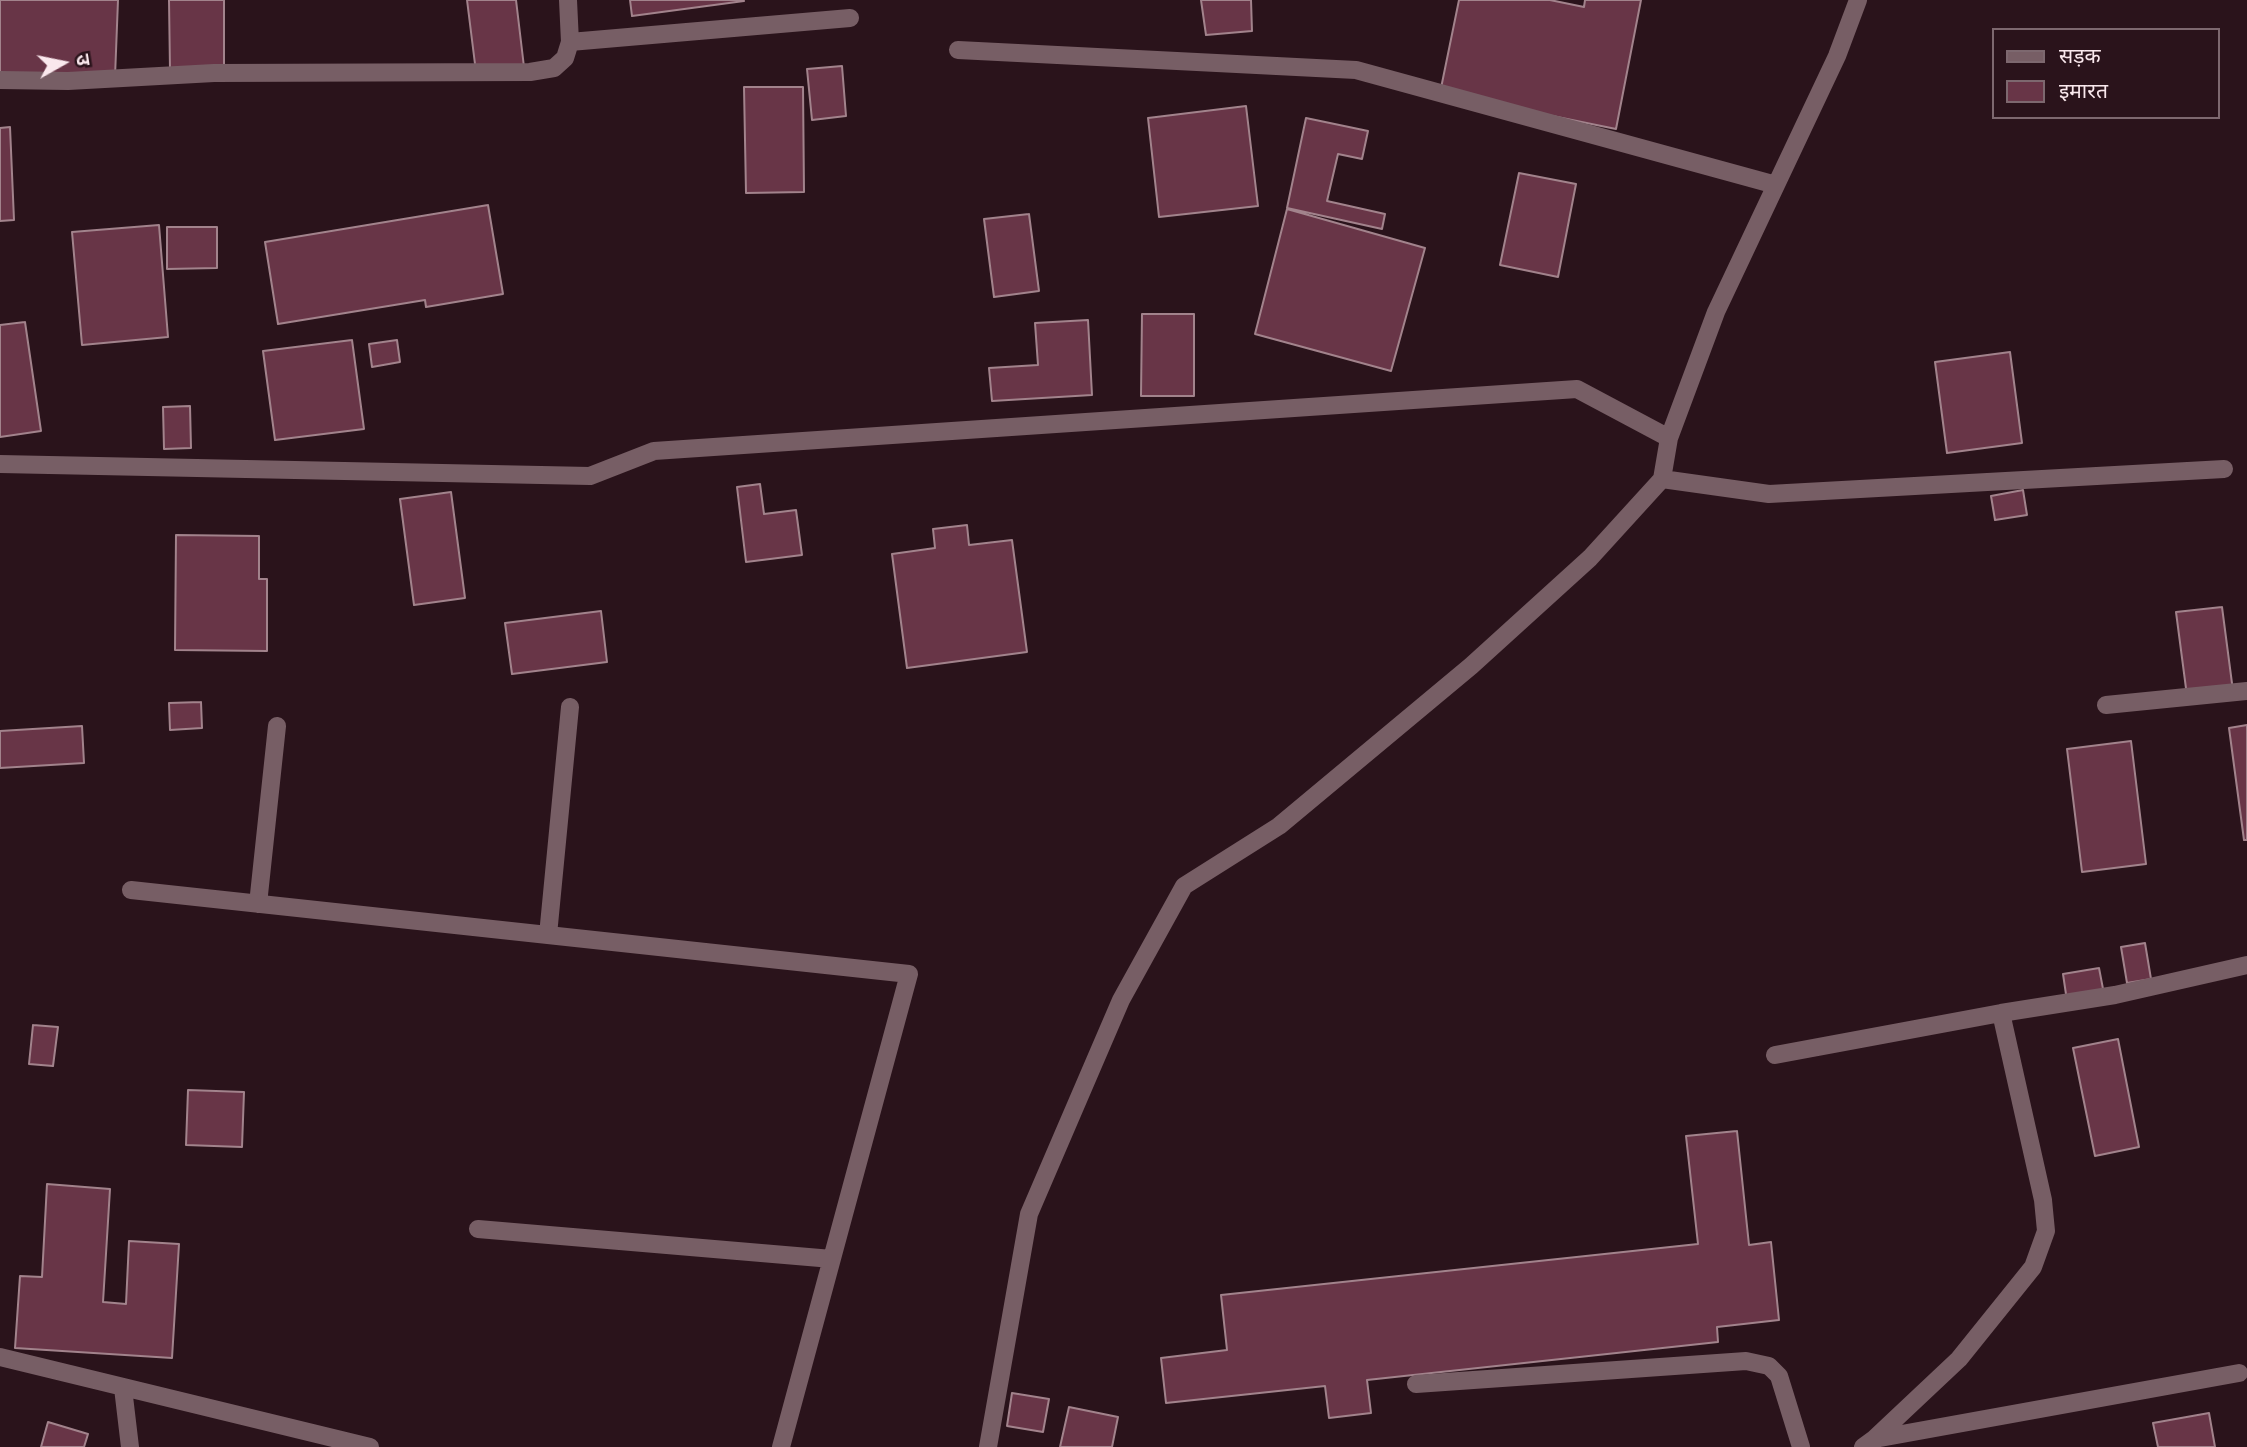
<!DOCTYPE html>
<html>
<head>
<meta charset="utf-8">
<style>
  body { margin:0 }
  #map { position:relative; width:2247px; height:1447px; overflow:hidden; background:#2a131b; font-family:Mulish,"Noto Sans Devanagari",sans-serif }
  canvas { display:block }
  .legend { position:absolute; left:1992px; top:28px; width:228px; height:91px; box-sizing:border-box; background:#2a131b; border:2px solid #7d686f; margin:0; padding:9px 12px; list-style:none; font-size:21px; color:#fae8ed }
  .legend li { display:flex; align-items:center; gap:14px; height:35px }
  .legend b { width:35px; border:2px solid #7d686f }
  .north { position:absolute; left:28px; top:28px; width:70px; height:70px; -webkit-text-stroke:5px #2a131b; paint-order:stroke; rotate:81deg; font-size:19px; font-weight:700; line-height:28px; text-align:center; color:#fae8ed }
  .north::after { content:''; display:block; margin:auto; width:24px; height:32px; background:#fae8ed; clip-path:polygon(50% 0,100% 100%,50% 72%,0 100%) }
</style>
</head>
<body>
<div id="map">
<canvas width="2247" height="1447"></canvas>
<ul class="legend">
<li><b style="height:9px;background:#775e65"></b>सड़क</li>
<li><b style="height:19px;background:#683547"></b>इमारत</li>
</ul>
<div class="north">उ</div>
</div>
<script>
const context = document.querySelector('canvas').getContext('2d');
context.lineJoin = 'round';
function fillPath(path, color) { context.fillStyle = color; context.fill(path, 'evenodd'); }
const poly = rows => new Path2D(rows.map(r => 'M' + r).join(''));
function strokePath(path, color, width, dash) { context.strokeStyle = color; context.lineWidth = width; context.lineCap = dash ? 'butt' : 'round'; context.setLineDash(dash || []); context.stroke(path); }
const building = poly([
  [0,0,118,0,115,77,0,73,0,0],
  [169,0,224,0,224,69,170,70,169,0],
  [467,0,516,0,524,67,476,72,467,0],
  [630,0,743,0,744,1,632,16,630,0],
  [1201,0,1251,0,1252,31,1206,35,1201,0],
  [1459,0,1550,0,1584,7,1585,0,1641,0,1616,129,1440,93,1459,0],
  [842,66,846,116,812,120,807,69,842,66],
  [744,87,803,87,804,192,746,193,744,87],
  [1246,106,1258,206,1159,217,1148,118,1246,106],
  [1306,118,1368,131,1362,159,1338,154,1327,201,1385,214,1382,229,1287,208,1306,118],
  [10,127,14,220,0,221,0,128,10,127],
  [1519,173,1576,184,1558,277,1500,265,1519,173],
  [488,205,503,294,426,307,425,300,278,324,265,242,488,205],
  [1287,209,1425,248,1391,371,1255,334,1287,209],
  [1029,214,1039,291,994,297,984,219,1029,214],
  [159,225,168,337,82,345,72,232,159,225],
  [167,227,217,227,217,268,167,269,167,227],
  [1142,314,1194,314,1194,396,1141,396,1142,314],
  [1088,320,1092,395,992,401,989,368,1038,365,1035,323,1088,320],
  [25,322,41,431,0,437,0,325,25,322],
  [352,340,364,429,275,440,263,351,352,340],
  [397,340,400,362,372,367,369,344,397,340],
  [2010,352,2022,443,1947,453,1935,362,2010,352],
  [190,406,191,448,164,449,163,407,190,406],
  [760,484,764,514,796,510,802,555,746,562,737,487,760,484],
  [2023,490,2027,515,1995,520,1991,496,2023,490],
  [451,492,465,598,414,605,400,499,451,492],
  [967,525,969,545,1012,540,1027,652,907,668,892,554,935,548,933,529,967,525],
  [176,535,259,536,259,579,267,579,267,651,175,650,176,535],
  [2222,607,2233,691,2187,696,2176,612,2222,607],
  [601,611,607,662,512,674,505,623,601,611],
  [201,702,202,728,170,730,169,703,201,702],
  [2247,725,2247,840,2244,840,2229,728,2247,725],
  [82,726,84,763,0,768,0,731,82,726],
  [2131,741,2146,864,2082,872,2067,749,2131,741],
  [2145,943,2151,979,2127,983,2121,947,2145,943],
  [2099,968,2104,994,2067,1001,2063,974,2099,968],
  [33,1025,58,1027,53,1066,29,1064,33,1025],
  [2118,1039,2139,1147,2095,1156,2073,1048,2118,1039],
  [188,1090,244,1092,242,1147,186,1145,188,1090],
  [1737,1131,1749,1245,1771,1242,1779,1320,1717,1327,1718,1342,1367,1380,1371,1413,1329,1418,1325,1386,1166,1403,1161,1358,1227,1350,1221,1295,1698,1244,1686,1136,1737,1131],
  [47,1184,110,1189,103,1302,126,1304,129,1241,179,1244,172,1358,15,1348,20,1276,42,1277,47,1184],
  [1012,1393,1049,1399,1043,1432,1007,1426,1012,1393],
  [1069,1407,1118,1417,1112,1447,1060,1447,1069,1407],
  [2209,1413,2215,1447,2158,1447,2153,1423,2209,1413],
  [48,1422,88,1434,84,1447,41,1447,48,1422]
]);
const service = poly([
  [1416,1384,1746,1361,1769,1366,1779,1376,1801,1447]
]);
const minor = poly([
  [570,42,850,18],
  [958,50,1356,70,1776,185],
  [0,80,68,81,214,73,530,72,554,68,565,58,570,42,568,0],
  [0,464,590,476,654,451,1577,389,1669,438],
  [1662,479,1769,494,2224,469],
  [2106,705,2247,691],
  [131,890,909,974,781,1447],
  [258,904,277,726],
  [548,935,570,707],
  [1775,1055,2001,1013,2115,995,2247,965],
  [478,1229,832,1259],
  [0,1357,370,1447],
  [123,1388,130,1447],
  [1874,1439,1959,1359,2033,1267,2046,1231,2043,1200,2001,1013],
  [988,1447,1029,1214,1121,1000,1184,886,1279,826,1471,666,1590,558,1662,479,1669,438,1716,312,1837,56,1858,0],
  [1863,1447,1874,1439,2239,1373]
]);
fillPath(building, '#683547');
strokePath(building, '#a2838c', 2);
strokePath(service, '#775e65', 18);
strokePath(minor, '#775e65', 18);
</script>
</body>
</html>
